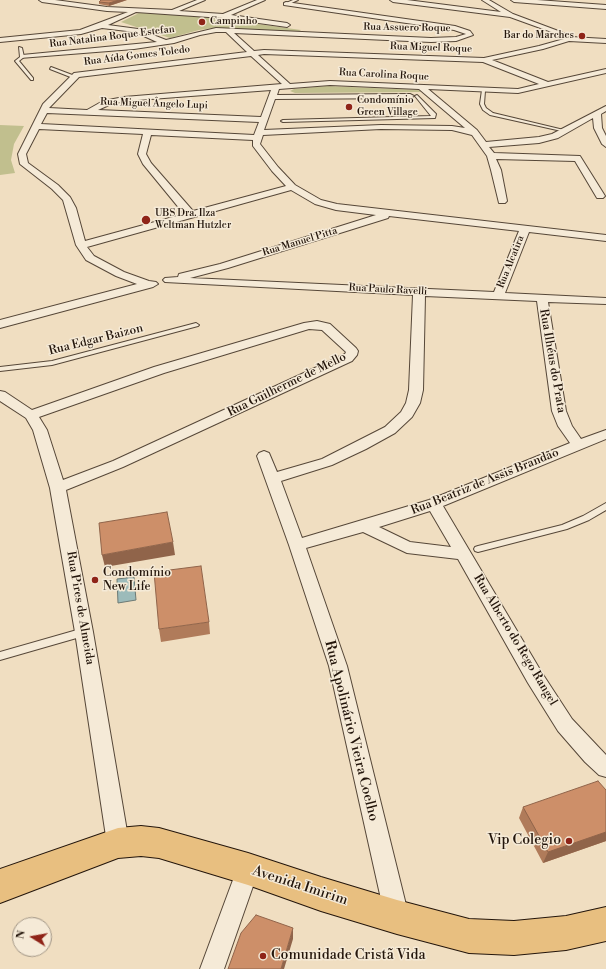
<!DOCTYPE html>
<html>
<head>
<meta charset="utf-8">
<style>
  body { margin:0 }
  #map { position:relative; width:606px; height:969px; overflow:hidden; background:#f0dec1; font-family:"Libre Bodoni",serif }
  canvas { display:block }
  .north { position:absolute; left:12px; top:917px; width:40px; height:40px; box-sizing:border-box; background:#f5ead7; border:1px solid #a19585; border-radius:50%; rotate:281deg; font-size:11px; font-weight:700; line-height:16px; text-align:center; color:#23150b }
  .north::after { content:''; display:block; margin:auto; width:14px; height:18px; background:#8f2418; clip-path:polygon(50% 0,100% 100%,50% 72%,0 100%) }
</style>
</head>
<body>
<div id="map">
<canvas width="606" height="969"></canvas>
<div class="north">N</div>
</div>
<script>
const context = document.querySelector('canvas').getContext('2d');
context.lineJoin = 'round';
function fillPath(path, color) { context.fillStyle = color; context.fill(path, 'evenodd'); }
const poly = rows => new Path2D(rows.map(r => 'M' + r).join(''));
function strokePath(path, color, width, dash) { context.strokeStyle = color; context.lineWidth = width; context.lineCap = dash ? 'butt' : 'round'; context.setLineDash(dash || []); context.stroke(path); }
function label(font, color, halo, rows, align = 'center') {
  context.font = font + ' "Libre Bodoni",serif'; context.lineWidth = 3; context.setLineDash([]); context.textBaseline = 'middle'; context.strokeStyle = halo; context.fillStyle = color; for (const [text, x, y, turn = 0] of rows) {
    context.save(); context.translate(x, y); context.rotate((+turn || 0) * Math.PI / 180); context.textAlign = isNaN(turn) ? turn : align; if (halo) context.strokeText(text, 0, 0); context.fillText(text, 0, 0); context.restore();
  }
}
const green = poly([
  [139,13,193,15,301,30,296,33,213,28,199,30,170,38,121,22],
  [326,86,419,90,421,92,295,93,290,91,294,89],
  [0,125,24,126,14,144,11,160,15,173,0,175]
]);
const water = poly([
  [134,577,136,600,118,603,117,579,134,577]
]);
const service = poly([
  [293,0,298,0,287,5,284,4,293,0],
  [19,47,22,48,24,57,19,61,33,78,33,80,31,80,15,61,20,57,19,47],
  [51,67,75,76,76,77,73,78,50,69,51,67],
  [482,90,485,91,484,104,486,108,493,113,568,131,566,132,490,115,483,110,480,104,482,90],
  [417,95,436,114,435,118,283,122,281,121,283,120,431,116,415,96,417,95],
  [196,323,199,325,198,326,52,365,0,371,0,367,52,361,196,323],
  [606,503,606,510,589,520,567,529,478,552,475,551,474,549,475,547,478,546,562,525,583,516,606,503],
  [84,628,87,629,89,632,87,635,0,660,0,652,84,628]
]);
const minor = poly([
  [39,0,55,0,107,7,172,10,197,0,205,0,179,11,223,14,257,0,265,0,231,15,287,23,290,25,287,27,223,18,136,12,108,25,138,29,166,40,216,28,431,38,456,37,466,34,454,30,284,5,284,3,286,2,455,26,470,31,473,35,456,41,431,42,234,33,254,51,264,50,484,58,539,46,564,39,557,34,510,17,393,2,390,0,407,0,501,12,482,0,489,0,513,14,561,32,571,37,606,39,606,43,569,41,543,49,492,60,548,82,606,69,606,73,518,93,428,89,477,130,486,142,539,137,552,134,606,106,606,111,601,114,602,128,606,136,606,147,602,144,594,128,593,118,558,138,539,143,489,147,494,153,580,156,605,196,603,198,597,198,575,161,496,159,501,170,507,201,505,203,499,203,491,170,487,156,472,135,452,130,381,129,263,135,260,144,278,167,295,185,321,200,337,204,606,235,606,241,529,232,505,293,606,298,606,304,548,302,566,411,572,426,581,439,606,430,606,439,443,506,542,673,572,719,606,755,606,777,599,775,585,762,558,731,528,683,458,559,407,553,363,532,306,548,347,666,409,917,405,925,397,929,389,925,385,917,329,666,289,545,257,456,259,453,264,451,269,453,277,472,322,459,385,427,401,412,406,403,409,390,413,295,165,282,163,280,165,278,178,277,179,274,220,264,376,215,336,210,315,204,291,190,87,247,94,256,124,272,149,281,156,282,158,284,153,287,0,328,0,320,137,284,116,276,86,260,76,245,63,200,52,189,20,164,18,154,43,104,74,73,247,52,226,32,216,32,200,35,174,43,134,49,20,58,20,56,22,55,157,42,135,32,102,28,81,34,0,42,0,38,80,30,128,12,107,11,42,2,39,0],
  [264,54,483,62,539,84,518,89,330,81,290,84,258,55,264,54],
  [251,56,282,84,124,97,103,101,87,110,49,108,79,77,251,56],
  [330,85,419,89,465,128,452,126,381,125,264,130,275,99,410,98,414,96,410,94,277,95,279,89,330,85],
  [271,90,261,117,98,110,109,105,124,101,271,90],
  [47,113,259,122,254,135,41,124,47,113],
  [39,129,143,134,138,154,143,164,184,214,85,241,76,208,70,197,58,185,28,163,26,154,39,129],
  [151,135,253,140,253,146,272,171,286,186,193,211,151,163,146,154,151,135],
  [389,216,519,231,494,292,190,278,228,268,388,218,389,216],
  [425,296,537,301,552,411,558,426,570,443,429,500,302,538,281,481,332,465,366,449,395,433,412,417,420,403,423,390,425,296],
  [430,511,451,547,410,542,379,527,430,511],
  [511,0,537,0,606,5,606,9,514,2,511,0],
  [317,321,330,324,356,348,358,351,357,355,352,361,123,467,66,490,93,632,129,843,126,850,118,854,110,850,107,843,75,632,50,488,33,430,26,418,0,401,0,391,5,392,32,410,154,367,304,323,317,321],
  [309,329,322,330,346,352,345,354,113,461,63,480,47,430,39,417,164,373,309,329],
  [248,858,256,861,259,869,224,969,200,969,240,861,248,858]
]);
const primary = poly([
  [141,826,159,828,248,853,321,877,397,900,469,919,514,921,566,916,606,907,606,941,566,950,514,955,469,953,397,934,321,911,248,885,159,858,141,856,118,858,0,903,0,869,118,828,141,826]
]);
const wall = poly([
  [127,0,109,6,99,4,99,2],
  [209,622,210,634,161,642,159,629],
  [606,790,606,841,543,863,519,818,523,807]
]);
const shadedWall = poly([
  [119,0,127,0,109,6,109,3],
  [173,542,175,555,105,567,102,555],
  [606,832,606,841,543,863,548,852],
  [293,928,293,939,284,969,281,969]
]);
const building = poly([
  [101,0,119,0,109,3,99,2,101,0],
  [167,512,173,542,102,555,99,523,167,512],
  [201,566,209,622,159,629,154,572,201,566],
  [598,781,606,790,606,832,548,852,523,807,598,781],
  [256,915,293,928,281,969,228,969,241,933,256,915]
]);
const markers = [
  [202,22,4,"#8f2418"],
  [582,36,4,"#8f2418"],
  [349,107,4,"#8f2418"],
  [146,220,5,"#8f2418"],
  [95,580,4,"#8f2418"],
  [569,841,4,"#8f2418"],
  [263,956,4,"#8f2418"]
];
const farPoinames = [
  ["Campinho",210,22],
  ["Bar do Marches",574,36,"right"],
  ["Condomínio",357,101],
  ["Green Village",357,113],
  ["UBS Dra. Ilza",155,214],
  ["Weltman Hutzler",155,226]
];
const farStreetnames = [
  ["Rua Assuero Roque",407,28,1],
  ["Rua Natalina Roque Estefan",112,37,-7],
  ["Rua Miguel Roque",431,48,2],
  ["Rua Aída Gomes Toledo",137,56,-7],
  ["Rua Carolina Roque",384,75,3],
  ["Rua Miguel Ângelo Lupi",154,104,2],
  ["Rua Manuel Pitta",300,242,-17],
  ["Rua Alcatira",511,262,-68],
  ["Rua Paulo Ravelli",388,290,3]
];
const streetNames = [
  ["Rua Edgar Baizon",96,340,-14],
  ["Rua Ilhéus do Prata",552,361,80],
  ["Rua Guilherme de Mello",287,385,-26],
  ["Rua Beatriz de Assis Brandão",485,482,-22],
  ["Rua Pires de Almeida",80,608,80],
  ["Rua Alberto do Rego Rangel",515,640,59]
];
const poiNames = [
  ["Condomínio",103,573],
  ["New Life",103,587]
];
const nearStreetnames = [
  ["Rua Apolinário Vieira Coelho",351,731,76],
  ["Avenida Imirim",300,886,18]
];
const nearPoinames = [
  ["Vip Colegio",561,841],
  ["Comunidade Cristã Vida",271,956,"left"]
];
fillPath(green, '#c1bf8e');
fillPath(water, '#9cbbba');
strokePath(water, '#6c7974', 1);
strokePath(service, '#564738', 2);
strokePath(minor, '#564738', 2);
strokePath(primary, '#23150b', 2);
fillPath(service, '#f5ead7');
fillPath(minor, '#f5ead7');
fillPath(primary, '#e8bf80');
fillPath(wall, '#b07b5a');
fillPath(shadedWall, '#90644a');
fillPath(building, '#cd8f69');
strokePath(building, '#90644a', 1);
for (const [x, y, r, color] of markers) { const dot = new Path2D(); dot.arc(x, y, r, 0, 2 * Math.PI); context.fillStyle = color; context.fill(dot); strokePath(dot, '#f5ead7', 1.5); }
label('10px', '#23150b', '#f5ead7', farPoinames, 'left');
label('10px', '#23150b', '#f5ead7', farStreetnames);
label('12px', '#23150b', '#f5ead7', streetNames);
label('12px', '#23150b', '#f5ead7', poiNames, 'left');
label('14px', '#23150b', '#f5ead7', nearStreetnames);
label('14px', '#23150b', '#f5ead7', nearPoinames, 'right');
</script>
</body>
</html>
